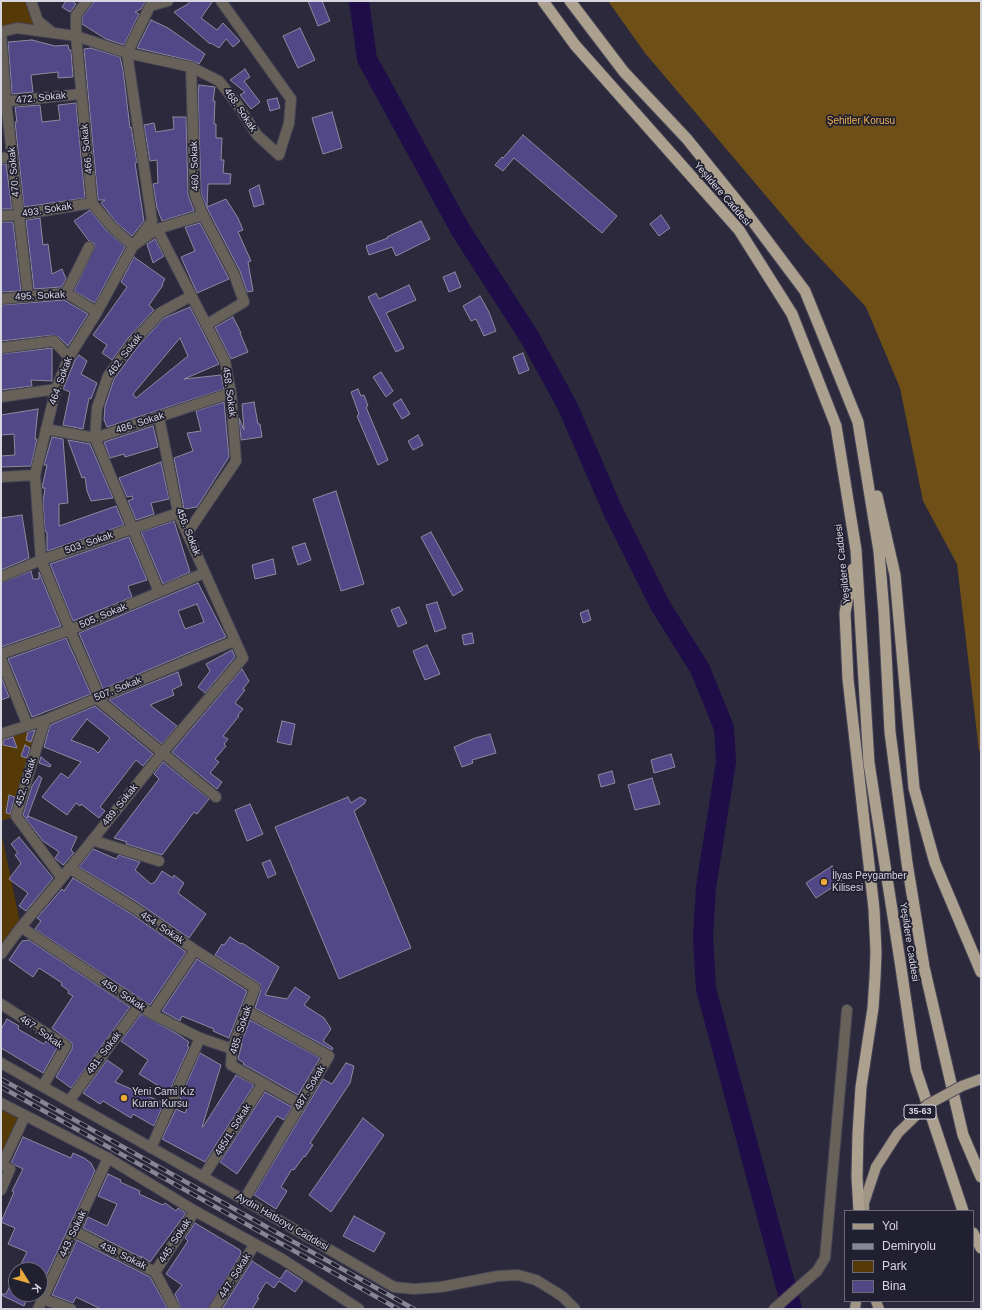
<!DOCTYPE html>
<html>
<head>
<meta charset="utf-8">
<style>
  body { margin:0 }
  #map { position:relative; width:982px; height:1310px; overflow:hidden; background:#2b293b; font-family:Arial,sans-serif }
  canvas { display:block }
  .frame { position:absolute; inset:0; border:2px solid #d7d6e1; pointer-events:none }
  .legend { position:absolute; left:844px; top:1210px; width:130px; height:92px; box-sizing:border-box; background:#212030; border:1px solid #6a6977; margin:0; padding:5px 7px; list-style:none; font-size:12px; color:#d7d6e1 }
  .legend li { display:flex; align-items:center; gap:8px; height:20px }
  .legend b { width:20px; border:1px solid #6a6977 }
  .north { position:absolute; left:8px; top:1262px; width:40px; height:40px; box-sizing:border-box; background:#212030; border:1px solid #6a6977; border-radius:50%; rotate:127deg; font-size:11px; font-weight:700; line-height:16px; text-align:center; color:#d7d6e1 }
  .north::after { content:''; display:block; margin:auto; width:14px; height:18px; background:#eba939; clip-path:polygon(50% 0,100% 100%,50% 72%,0 100%) }
</style>
</head>
<body>
<div id="map">
<canvas width="982" height="1310"></canvas>
<div class="frame"></div>
<ul class="legend">
<li><b style="height:5px;background:#a19585"></b>Yol</li>
<li><b style="height:5px;background:#878694"></b>Demiryolu</li>
<li><b style="height:11px;background:#553907"></b>Park</li>
<li><b style="height:11px;background:#524887"></b>Bina</li>
</ul>
<div class="north">K</div>
</div>
<script>
const context = document.querySelector('canvas').getContext('2d');
context.lineJoin = 'round';
function fillPath(path, color) { context.fillStyle = color; context.fill(path, 'evenodd'); }
const poly = rows => new Path2D(rows.map(r => 'M' + r).join(''));
function strokePath(path, color, width, dash) { context.strokeStyle = color; context.lineWidth = width; context.lineCap = dash ? 'butt' : 'round'; context.setLineDash(dash || []); context.stroke(path); }
function label(font, color, halo, rows, align = 'center') {
  context.font = font + ' Arial,sans-serif'; context.lineWidth = 3.5; context.setLineDash([]); context.textBaseline = 'middle'; context.strokeStyle = halo; context.fillStyle = color; for (const [text, x, y, turn = 0] of rows) {
    context.save(); context.translate(x, y); context.rotate((+turn || 0) * Math.PI / 180); context.textAlign = isNaN(turn) ? turn : align; if (halo) context.strokeText(text, 0, 0); context.fillText(text, 0, 0); context.restore();
  }
}
const green = poly([
  [1,1,31,1,38,21,22,29,1,32],
  [45,720,16,816,1,821,1,734],
  [1,831,21,927,1,954],
  [4,1104,25,1116,1,1165,1,1111]
]);
const forest = poly([
  [608,1,981,1,981,750,979,751,957,564,923,501,900,388,866,307,805,242,645,53]
]);
const river = poly([
  [359,1,367,59,460,229,530,338,567,405,613,511,660,605,700,669,724,728,726,762,706,887,703,937,706,989,792,1309]
]);
const building = poly([
  [66,1,72,1,76,4,70,12,62,7,66,1],
  [95,1,146,1,141,9,135,12,139,14,124,45,106,39,82,24,82,17,95,1],
  [190,1,213,1,201,18,217,30,223,23,240,41,233,47,226,39,219,48,211,43,210,44,174,12,188,4,190,1],
  [308,1,322,1,330,21,318,26,308,1],
  [151,20,168,28,205,54,199,64,192,61,137,48,151,20],
  [300,28,315,60,298,68,283,36,300,28],
  [32,40,55,46,68,45,69,50,71,50,73,77,58,78,58,72,31,75,33,92,12,94,8,42,32,40],
  [91,48,120,57,123,70,130,128,131,127,137,162,135,163,144,221,132,236,116,222,101,203,105,200,98,200,84,49,91,48],
  [245,69,250,77,244,81,260,102,251,109,240,95,245,92,230,80,245,69],
  [199,85,215,87,213,101,215,101,214,124,216,124,216,138,222,138,221,160,224,160,223,173,231,174,230,184,208,184,207,207,226,199,238,218,243,230,238,232,251,261,248,262,253,291,247,292,240,271,209,212,201,194,198,92,199,85],
  [277,98,280,108,270,111,267,100,277,98],
  [76,103,85,198,24,207,15,122,17,122,15,107,40,105,42,122,60,120,58,105,76,103],
  [332,112,342,148,323,154,312,118,332,112],
  [173,117,186,117,188,195,194,211,162,221,157,208,153,184,158,183,157,160,150,161,144,125,154,123,156,132,174,129,173,117],
  [523,135,617,216,602,233,514,158,503,171,495,165,502,157,503,158,523,135],
  [1,164,6,164,12,209,1,209,1,164],
  [259,185,264,204,254,207,249,190,259,185],
  [90,210,106,230,125,247,95,303,74,291,95,247,94,243,89,241,74,221,90,210],
  [661,215,670,228,659,236,650,224,661,215],
  [40,218,43,245,48,244,52,274,62,269,66,279,62,287,34,289,26,220,40,218],
  [421,221,430,239,396,256,392,247,369,255,366,246,388,238,387,237,421,221],
  [1,222,13,222,21,291,1,292,1,222],
  [200,223,229,279,197,293,181,257,195,251,185,227,200,223],
  [155,239,164,256,153,263,147,244,155,239],
  [134,257,165,279,162,284,163,285,149,305,154,310,129,337,112,360,102,353,107,345,93,335,127,287,121,282,134,257],
  [455,272,461,287,449,292,443,277,455,272],
  [409,285,416,300,386,313,404,348,396,352,368,297,376,293,379,299,409,285],
  [480,296,489,312,496,331,484,336,476,319,471,321,463,306,480,296],
  [64,300,88,314,68,346,59,337,54,335,1,341,1,305,64,300],
  [190,307,219,364,184,379,221,375,224,389,107,427,104,420,105,406,114,379,139,345,164,318,190,307],
  [180,338,188,356,136,398,133,394,180,338],
  [233,317,241,333,240,333,248,352,231,359,215,327,233,317],
  [52,348,52,381,31,380,32,386,1,390,1,354,52,348],
  [523,353,529,370,519,374,513,357,523,353],
  [79,355,87,361,81,374,97,383,91,399,89,398,83,429,63,425,70,392,63,389,75,360,79,355],
  [381,372,393,391,386,397,373,377,381,372],
  [358,389,361,396,364,395,368,406,366,407,388,460,378,465,357,416,359,414,351,392,358,389],
  [401,399,410,414,402,419,393,404,401,399],
  [224,402,229,457,197,507,184,509,174,458,193,451,187,433,201,431,196,411,224,402],
  [254,402,258,424,260,424,262,437,241,440,239,418,244,430,242,404,254,402],
  [38,409,35,439,37,439,31,466,1,467,1,456,15,455,14,434,1,435,1,415,38,409],
  [153,426,158,447,125,457,124,454,110,458,104,442,153,426],
  [418,435,423,445,413,450,408,441,418,435],
  [52,437,63,439,68,503,59,504,59,526,116,506,124,525,47,551,47,533,46,532,45,530,43,502,45,488,42,488,47,465,44,465,52,437],
  [68,440,90,444,113,498,91,501,87,491,85,477,82,478,68,440],
  [161,462,169,499,151,503,154,514,136,520,128,501,133,499,132,496,127,497,119,478,161,462],
  [336,491,364,584,341,591,313,499,336,491],
  [22,515,29,558,1,570,1,518,22,515],
  [174,521,190,572,163,584,141,532,174,521],
  [431,532,463,590,453,596,421,537,431,532],
  [129,537,147,580,128,586,132,597,73,621,50,564,129,537],
  [305,543,311,560,298,565,292,547,305,543],
  [273,559,276,574,255,579,252,565,273,559],
  [31,571,33,579,39,579,39,572,61,626,1,647,1,583,31,571],
  [198,583,226,637,103,689,79,633,198,583],
  [197,604,204,622,185,629,178,611,197,604],
  [437,602,446,628,435,632,426,605,437,602],
  [399,607,407,623,398,627,391,610,399,607],
  [588,610,591,620,583,623,580,613,588,610],
  [472,633,474,643,464,645,462,635,472,633],
  [66,638,91,694,32,717,8,659,66,638],
  [427,645,440,674,425,680,413,651,427,645],
  [232,650,235,657,205,693,198,687,210,671,206,664,232,650],
  [242,669,249,681,243,689,245,690,235,703,243,709,238,715,239,716,223,736,228,739,224,744,226,746,215,759,219,762,210,773,222,782,217,789,172,752,242,669],
  [178,672,182,685,172,690,174,695,150,705,177,726,162,744,109,700,178,672],
  [1,676,9,697,1,700,1,676],
  [95,706,153,754,143,766,136,760,100,807,105,811,99,818,81,804,80,806,76,803,67,815,42,797,61,773,68,778,81,762,44,747,50,725,95,706],
  [87,719,110,738,98,753,94,749,71,740,87,719],
  [282,721,295,724,291,745,277,742,282,721],
  [35,730,31,742,26,740,28,732,35,730],
  [490,734,496,753,472,760,473,763,462,767,454,747,475,738,490,734],
  [13,737,17,748,3,745,3,740,13,737],
  [25,745,30,748,27,758,21,756,25,745],
  [671,754,675,767,654,773,651,760,671,754],
  [41,757,51,765,50,767,39,763,41,757],
  [163,762,209,799,197,814,194,812,162,855,126,844,127,842,114,838,159,779,154,774,163,762],
  [612,771,615,783,601,787,598,775,612,771],
  [39,776,42,778,27,818,28,816,77,837,71,850,74,853,63,865,55,858,59,852,43,841,23,815,32,786,39,776],
  [652,778,660,804,635,810,628,785,652,778],
  [9,795,15,797,10,814,6,813,9,795],
  [348,797,351,803,360,797,366,800,364,804,354,811,411,948,339,979,275,827,348,797],
  [250,804,263,834,247,841,235,810,250,804],
  [19,837,53,878,26,911,19,906,28,893,9,879,21,863,15,855,18,853,11,844,19,837],
  [93,849,116,859,119,855,140,862,135,870,151,884,155,882,162,871,173,878,174,875,184,883,178,893,206,914,189,938,137,902,79,867,93,849],
  [270,860,276,874,268,878,262,863,270,860],
  [832,866,842,881,816,898,806,883,832,866],
  [73,878,130,913,186,952,150,1005,35,929,41,921,37,918,62,889,64,891,73,878],
  [230,937,241,944,242,943,279,967,265,995,287,999,295,987,310,997,304,1005,324,1018,331,1029,323,1041,333,1048,332,1050,255,1008,261,990,260,984,215,955,222,944,224,945,230,937],
  [29,940,130,1007,71,1088,56,1077,72,1049,72,1043,52,1028,73,996,68,993,69,991,61,985,62,983,39,968,33,977,9,960,22,941,29,940],
  [197,959,247,991,229,1038,213,1031,214,1029,182,1016,180,1021,162,1011,197,959],
  [141,1014,179,1035,189,1042,187,1046,189,1047,169,1092,139,1074,148,1060,121,1041,141,1014],
  [7,1019,19,1026,18,1029,44,1044,46,1041,57,1048,43,1073,1,1048,1,1029,7,1019],
  [250,1020,320,1058,298,1095,243,1064,244,1063,238,1059,242,1043,241,1043,250,1020],
  [200,1053,221,1065,202,1127,203,1127,236,1075,254,1085,205,1162,162,1139,176,1109,185,1113,189,1104,180,1099,200,1053],
  [107,1060,123,1071,115,1082,164,1103,154,1126,133,1114,131,1118,103,1101,100,1104,83,1093,107,1060],
  [346,1063,354,1066,350,1083,310,1143,313,1145,305,1157,304,1156,294,1170,292,1169,281,1187,287,1191,276,1209,254,1195,323,1079,332,1084,346,1063],
  [265,1092,292,1107,284,1120,277,1116,237,1174,220,1162,265,1092],
  [363,1118,384,1135,331,1212,309,1195,363,1118],
  [23,1137,71,1158,73,1153,84,1158,91,1163,95,1171,40,1289,40,1270,18,1270,27,1252,8,1244,15,1228,1,1222,14,1192,12,1191,23,1169,11,1163,23,1137],
  [108,1174,121,1180,120,1182,140,1191,139,1194,163,1205,165,1203,176,1211,178,1208,186,1213,150,1262,141,1256,142,1258,83,1228,88,1217,107,1226,117,1204,98,1196,108,1174],
  [354,1216,385,1233,374,1252,343,1236,354,1216],
  [195,1223,240,1250,241,1254,208,1309,181,1309,175,1294,182,1285,166,1274,188,1241,185,1238,195,1223],
  [77,1240,150,1277,168,1309,101,1309,76,1297,73,1303,52,1295,77,1240],
  [252,1261,280,1279,286,1270,303,1281,295,1292,279,1281,274,1288,266,1282,257,1297,259,1298,252,1309,222,1309,252,1261],
  [16,1274,16,1294,29,1294,24,1306,1,1295,1,1294,6,1294,16,1274]
]);
const minor = poly([
  [31,1,38,21,53,33],
  [87,1,76,15,76,36,92,203,111,226,133,246,157,229,203,215],
  [1,32,17,28,76,36,127,53,191,67,219,81,237,104,257,135,279,155,289,123,291,99,221,1],
  [1,33,6,102,28,296],
  [191,67,195,195,203,215,234,274,244,302,206,325],
  [1,102,81,94],
  [1,158,13,157],
  [1,216,18,215,92,203],
  [157,229,225,361,231,393,236,461,188,532],
  [66,293,89,247],
  [1,299,66,293,97,312],
  [1,348,54,341,69,357],
  [1,397,56,389],
  [46,429,95,438,231,393],
  [1,477,35,475],
  [1,577,41,560,178,513],
  [159,592,95,438,97,408,108,376,134,341,160,313,191,296],
  [1,654,70,630,204,573],
  [1,659,28,726],
  [99,696,70,630,41,560,35,475,56,389,69,357,97,312,133,246,152,221,127,53,150,6,168,1],
  [96,698,216,797],
  [45,720,16,816,62,878],
  [1,734,45,720,234,641],
  [92,840,159,861],
  [69,868,134,908,195,950,255,988,232,1049,231,1065,300,1104],
  [21,927,152,1014,200,1038,232,1049],
  [1,954,21,927,62,878,163,752,243,658,178,513,159,417],
  [1,1004,66,1046,43,1086],
  [152,1014,195,950],
  [69,1101,139,1006],
  [151,1148,200,1038],
  [1,1165,10,1169,1,1190],
  [2,1165,25,1116],
  [203,1177,263,1083],
  [244,1200,329,1056,247,1011],
  [74,1231,155,1272,175,1309],
  [155,1272,195,1211],
  [43,1299,71,1309],
  [38,1309,108,1158],
  [214,1309,255,1244],
  [774,1309,817,1271,825,1258,847,1010]
]);
const tertiary = poly([
  [1,1063,244,1200,394,1287,414,1289,441,1287,498,1276,518,1275,536,1280,554,1291,563,1297,575,1309],
  [1,1103,108,1158,195,1211,282,1259,359,1309]
]);
const primary = poly([
  [864,1211,864,1203,876,1167],
  [876,1301,879,1309],
  [855,1309,856,1301]
]);
const trunk = poly([
  [543,1,575,45,739,230,792,314,836,426,856,550,869,763,900,961,916,1070,963,1211],
  [570,1,624,72,687,139,745,211,805,291,858,422,879,551,884,613,890,732,907,863,924,967,963,1135,981,1177],
  [877,496,895,575,914,788,935,863,981,972],
  [853,569,845,613,848,679,874,909,876,952,875,978,873,1008,861,1087,858,1134,857,1177,859,1211],
  [973,1233,981,1248]
]);
const rail = poly([
  [1,1079,414,1309],
  [1,1087,398,1309]
]);
const primaryBridge = poly([
  [876,1167,898,1133,927,1105,962,1086,981,1079]
]);
const markers = [
  [824,882,4,"#eba939"],
  [124,1098,4,"#eba939"]
];
const shields = [
  [920,1112,32]
];
const shieldNames = [
  ["35-63",920,1112]
];
const streetNames = [
  ["472. Sokak",41,98,-6],
  ["468. Sokak",240,110,56],
  ["466. Sokak",87,149,-96],
  ["460. Sokak",195,166,-92],
  ["470. Sokak",14,172,-95],
  ["Yeşildere Caddesi",722,194,49],
  ["493. Sokak",47,210,-9],
  ["495. Sokak",40,296,-3],
  ["462. Sokak",125,355,-53],
  ["464. Sokak",61,381,-70],
  ["458. Sokak",229,392,82],
  ["486. Sokak",140,423,-18],
  ["456. Sokak",188,532,68],
  ["503. Sokak",89,543,-19],
  ["Yeşildere Caddesi",843,564,-96],
  ["505. Sokak",103,616,-23],
  ["507. Sokak",118,689,-22],
  ["452. Sokak",26,782,-73],
  ["489. Sokak",120,805,-51],
  ["454. Sokak",162,928,34],
  ["Yeşildere Caddesi",909,942,81],
  ["450. Sokak",123,995,33],
  ["485. Sokak",241,1030,-72],
  ["467. Sokak",41,1032,35],
  ["481. Sokak",104,1053,-53],
  ["487. Sokak",310,1088,-59],
  ["485/1. Sokak",233,1130,-58],
  ["Aydın Hatboyu Caddesi",282,1222,30],
  ["443. Sokak",73,1234,-65],
  ["445. Sokak",175,1241,-57],
  ["438. Sokak",123,1256,26],
  ["447. Sokak",235,1276,-58]
];
const parkNames = [
  ["Şehitler Korusu",861,121]
];
const poiNames = [
  ["İlyas Peygamber",832,876],
  ["Kilisesi",832,888],
  ["Yeni Cami Kız",132,1092],
  ["Kuran Kursu",132,1104]
];
fillPath(green, '#553907');
fillPath(forest, '#6f4f18');
strokePath(river, '#1e0d48', 20);
fillPath(building, '#524887');
strokePath(building, '#8c8a9f', 1);
strokePath(minor, '#474556', 12);
strokePath(tertiary, '#474556', 12);
strokePath(primary, '#474556', 12);
strokePath(trunk, '#474556', 13);
strokePath(minor, '#676159', 10);
strokePath(tertiary, '#676159', 10);
strokePath(primary, '#a19585', 10);
strokePath(trunk, '#aca08e', 11);
strokePath(rail, '#878694', 4.5);
strokePath(rail, '#212030', 3, [9]);
strokePath(primaryBridge, '#474556', 12, []);
strokePath(primaryBridge, '#a19585', 10);
for (const [x, y, r, color] of markers) { const dot = new Path2D(); dot.arc(x, y, r, 0, 2 * Math.PI); context.fillStyle = color; context.fill(dot); strokePath(dot, '#212030', 1.5); }
for (const [x, y, w] of shields) { const box = new Path2D(); box.roundRect(x - w / 2, y - 7, w, 14, 3); context.fillStyle = '#212030'; context.fill(box); strokePath(box, '#d7d6e1', 1); }
label('bold 9px', '#d7d6e1', null, shieldNames);
label('10px', '#d7d6e1', '#212030', streetNames);
label('10px', '#eeb151', '#212030', parkNames);
label('10px', '#d7d6e1', '#212030', poiNames, 'left');
</script>
</body>
</html>
